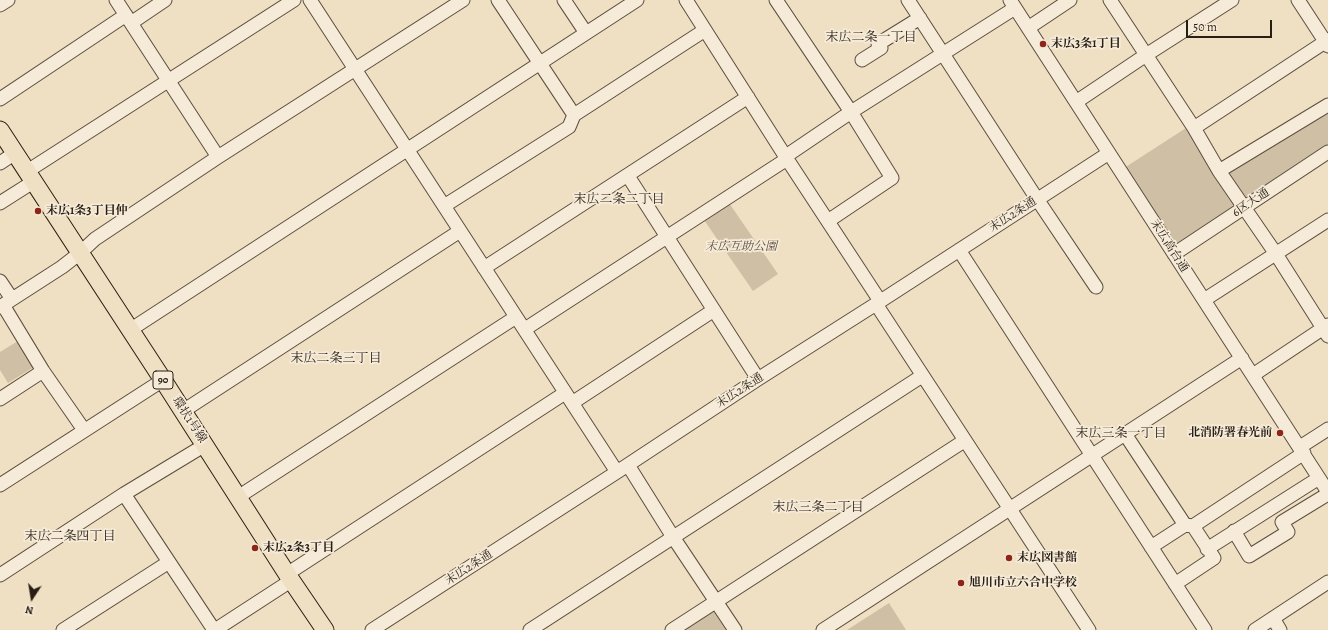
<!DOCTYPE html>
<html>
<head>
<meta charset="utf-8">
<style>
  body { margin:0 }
  #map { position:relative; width:1328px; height:630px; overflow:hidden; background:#f0e0c3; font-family:Alegreya,serif }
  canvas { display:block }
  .north { position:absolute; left:12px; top:578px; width:40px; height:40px; -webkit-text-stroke:3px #f5ebd8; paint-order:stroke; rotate:192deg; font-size:11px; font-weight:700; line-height:16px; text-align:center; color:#291e13 }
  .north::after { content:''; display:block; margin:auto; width:14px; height:18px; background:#291e13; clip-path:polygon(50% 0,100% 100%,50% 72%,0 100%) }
  .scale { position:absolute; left:1186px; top:20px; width:86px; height:18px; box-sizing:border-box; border:2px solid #291e13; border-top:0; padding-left:5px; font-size:12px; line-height:14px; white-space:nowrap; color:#291e13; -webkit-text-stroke:3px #f5ebd8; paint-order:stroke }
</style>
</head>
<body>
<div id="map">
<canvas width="1328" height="630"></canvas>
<div class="north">N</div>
<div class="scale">50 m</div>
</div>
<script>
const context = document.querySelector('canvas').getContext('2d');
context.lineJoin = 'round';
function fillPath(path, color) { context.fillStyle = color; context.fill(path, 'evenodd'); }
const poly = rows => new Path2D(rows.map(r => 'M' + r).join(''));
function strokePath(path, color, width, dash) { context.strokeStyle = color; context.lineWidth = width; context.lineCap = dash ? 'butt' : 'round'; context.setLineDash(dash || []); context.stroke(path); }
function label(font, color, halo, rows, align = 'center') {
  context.font = font + ' Alegreya,"Noto Serif JP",serif'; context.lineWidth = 3.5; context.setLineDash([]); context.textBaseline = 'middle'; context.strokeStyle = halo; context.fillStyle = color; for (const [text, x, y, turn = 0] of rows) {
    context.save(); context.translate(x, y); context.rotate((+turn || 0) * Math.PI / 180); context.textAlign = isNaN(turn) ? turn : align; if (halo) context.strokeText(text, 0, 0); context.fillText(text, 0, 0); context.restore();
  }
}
const green = poly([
  [1328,105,1328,152,1174,254,1121,170,1186,128,1213,174],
  [729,203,778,274,753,291,704,220],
  [18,341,34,367,8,383,0,370,0,352],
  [889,603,906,630,847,630],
  [715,609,728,630,684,630]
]);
const minor = poly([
  [116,0,218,157],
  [310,0,617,472],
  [564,0,586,33],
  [686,0,787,159,880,301],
  [776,0,851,112,892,178,828,221],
  [908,0,1037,199,1096,287],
  [1010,0,1328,492],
  [1110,0,1194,128,1219,171,1276,254,1328,336],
  [1298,0,1328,46],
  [0,5,8,0],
  [131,23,165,0],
  [1028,28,1070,0],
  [862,60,881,48,878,44,920,18],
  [0,99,126,15],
  [1076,102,1146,55,1232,0],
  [574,115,705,30],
  [1194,128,1328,40],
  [786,156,851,112,1015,8],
  [0,163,15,153],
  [1219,171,1328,105],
  [26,172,294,0],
  [628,176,758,379],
  [0,203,33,182],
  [444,206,569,127,574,115,498,0],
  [959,250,1205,630],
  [1174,254,1328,152],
  [484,268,748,97],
  [0,281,12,299],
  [1204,300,1328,220],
  [876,304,1089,630],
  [3,305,43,371,84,430],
  [0,307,62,267,80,253,95,239,218,157,463,0],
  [525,329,787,159],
  [130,330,637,0],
  [1253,375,1328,325],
  [0,399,43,371],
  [572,403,714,310],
  [183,411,460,231],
  [1125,434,1185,525],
  [1300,447,1328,429],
  [628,465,673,537,735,630],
  [0,485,163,380],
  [124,494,214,630],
  [238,497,516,317],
  [1234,531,1249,556,1288,532,1282,522,1328,494],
  [1151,547,1185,525,1193,526,1304,453],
  [1207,549,1319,478],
  [287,574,565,393],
  [0,575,124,494,205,445],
  [1175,584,1214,558,1193,526],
  [1273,618,1280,630],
  [63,630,169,562],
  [215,630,292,580],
  [372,630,617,472,758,379,876,304,1109,153],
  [530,630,922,376],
  [672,630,964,441],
  [823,630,1242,358],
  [1255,630,1328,582]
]);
const major = poly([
  [0,130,163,380,287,574,325,630]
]);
const markers = [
  [1043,44,4,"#8f2418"],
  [38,211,4,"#8f2418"],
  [1280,433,4,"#8f2418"],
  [255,548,4,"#8f2418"],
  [1009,558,4,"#8f2418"],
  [961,583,4,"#8f2418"]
];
const shields = [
  [163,380,20]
];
const shieldNames = [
  ["90",163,380]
];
const poiNames = [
  ["末広3条1丁目",1051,44],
  ["末広1条3丁目仲",46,211],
  ["北消防署春光前",1272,433,"right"],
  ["末広2条3丁目",263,548],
  ["末広図書館",1017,558],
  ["旭川市立六合中学校",969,583]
];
const streetNames = [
  ["6区大通",1251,203,-34],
  ["末広2条通",1013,215,-33],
  ["末広高台通",1169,246,57],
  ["末広2条通",740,391,-33],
  ["環状1号線",189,420,57],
  ["末広2条通",469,568,-33]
];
const parkNames = [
  ["末広互助公園",741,247]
];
const neighbourhoodNames = [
  ["末広二条一丁目",871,38],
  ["末広二条二丁目",619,200],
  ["末広二条三丁目",336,359],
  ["末広三条一丁目",1121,434],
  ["末広三条二丁目",818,508],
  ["末広二条四丁目",70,537]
];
fillPath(green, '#cebfa5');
strokePath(minor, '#5b4e3f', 15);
strokePath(major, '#291e13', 19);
strokePath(minor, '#f5ebd8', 13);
strokePath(major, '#f0e0c3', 17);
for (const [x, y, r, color] of markers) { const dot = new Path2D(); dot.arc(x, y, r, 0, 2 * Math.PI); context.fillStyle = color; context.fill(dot); strokePath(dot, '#f5ebd8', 1.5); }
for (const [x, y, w] of shields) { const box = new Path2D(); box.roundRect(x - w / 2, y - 9, w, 18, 3); context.fillStyle = '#f5ebd8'; context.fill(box); strokePath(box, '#291e13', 1); }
label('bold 11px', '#291e13', null, shieldNames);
label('bold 12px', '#291e13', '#f5ebd8', poiNames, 'left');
label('12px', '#291e13', '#f5ebd8', streetNames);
label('italic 12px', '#5b4e3f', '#f5ebd8', parkNames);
label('13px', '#291e13', '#f5ebd8', neighbourhoodNames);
</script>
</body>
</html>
